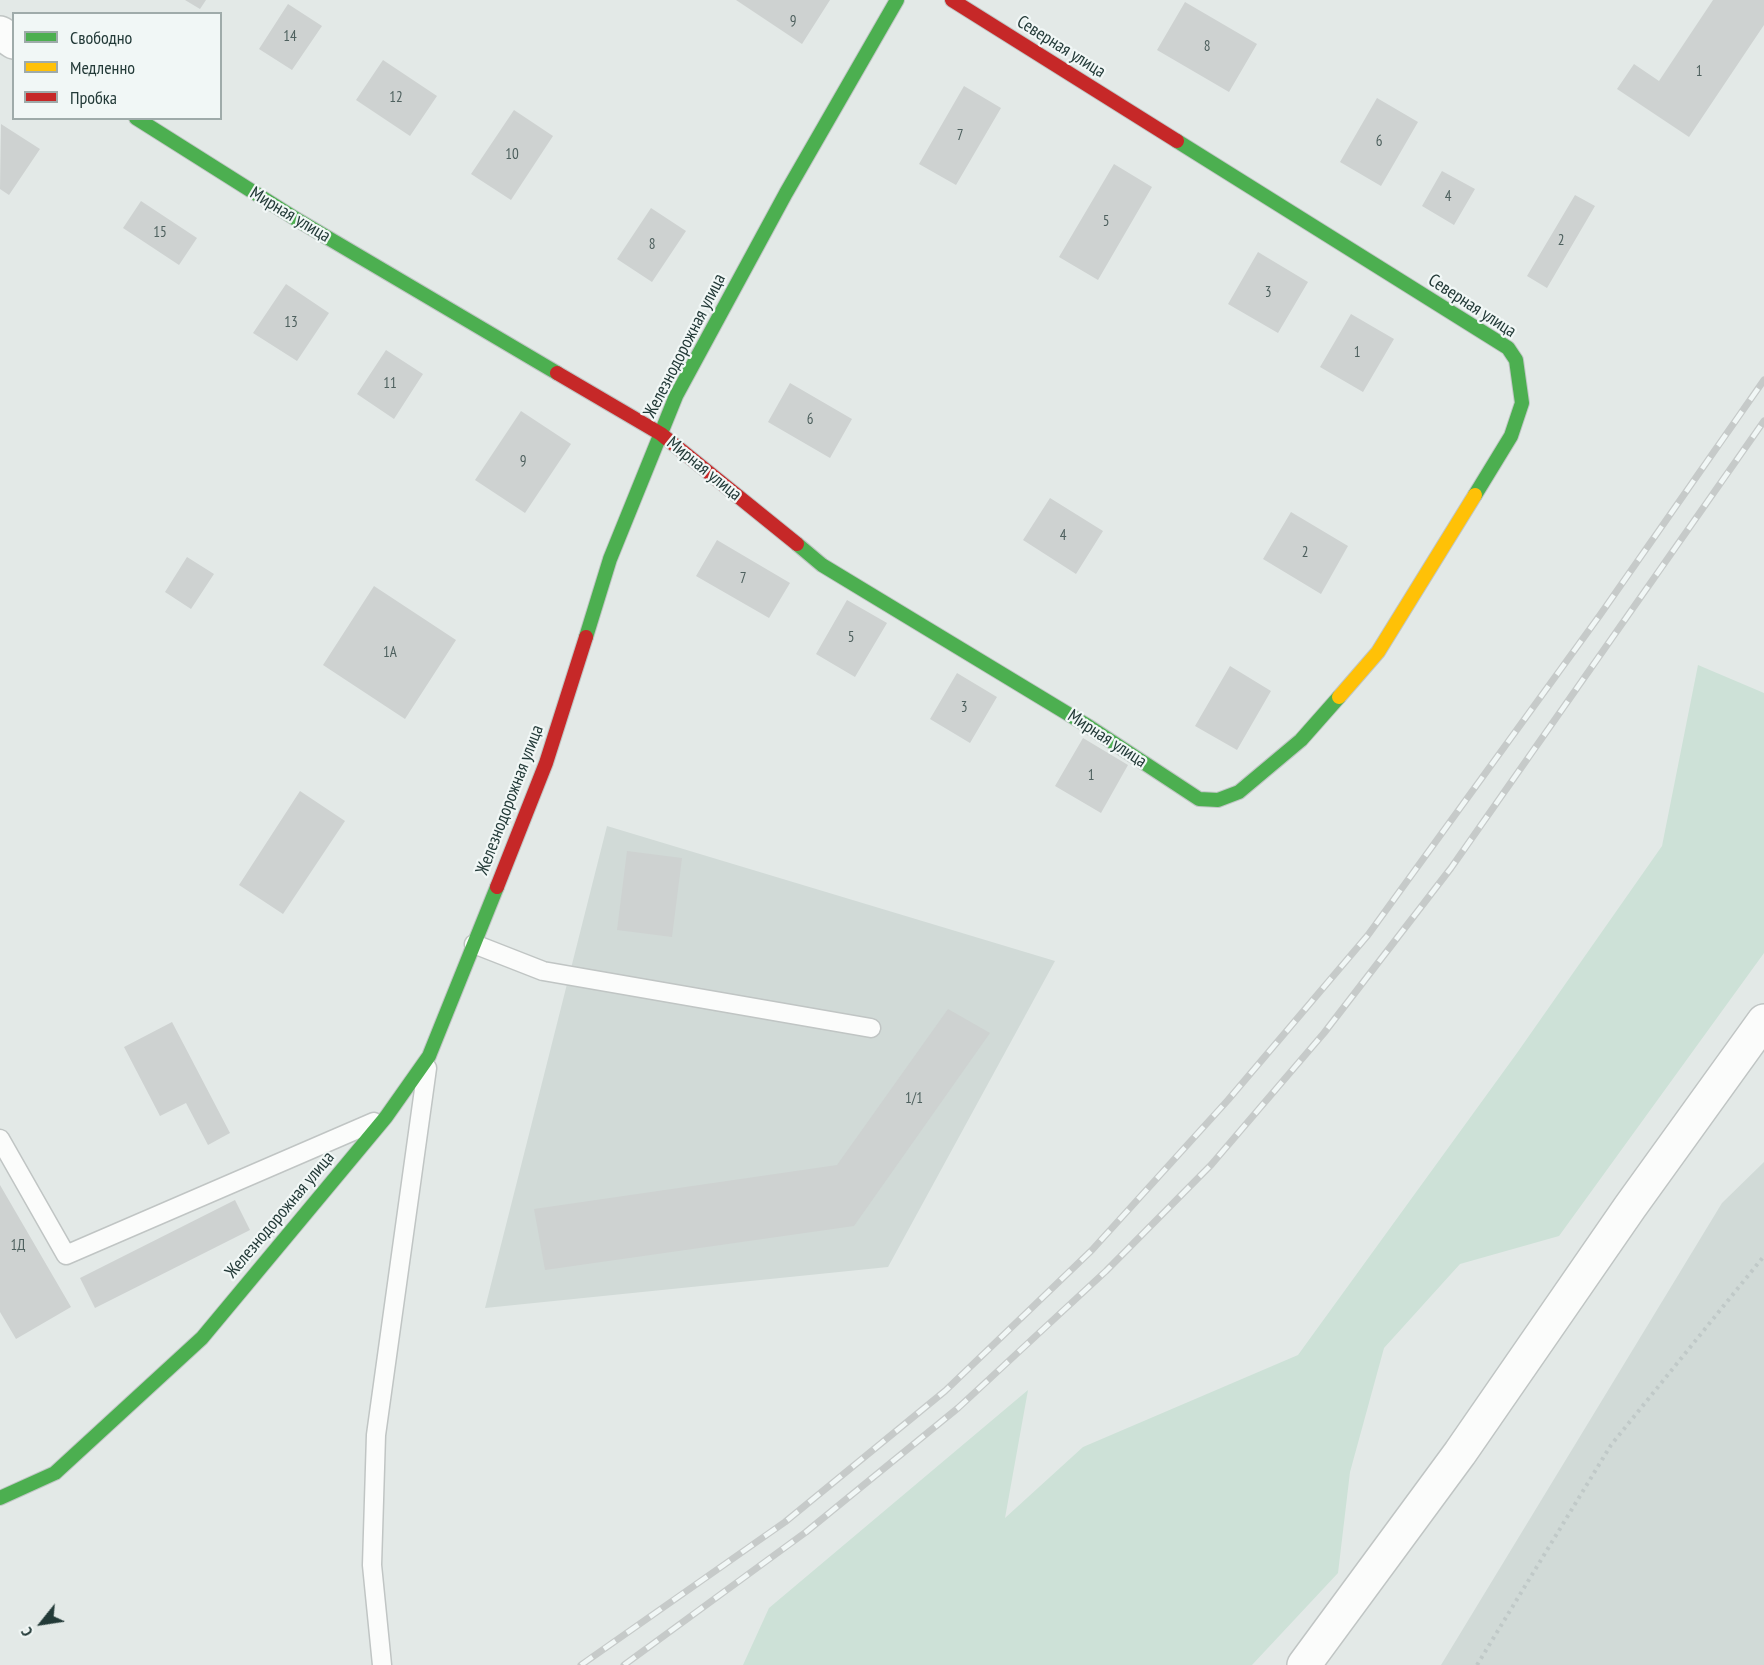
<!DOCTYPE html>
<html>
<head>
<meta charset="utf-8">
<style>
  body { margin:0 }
  #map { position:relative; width:1764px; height:1665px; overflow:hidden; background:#e3e9e7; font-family:"PT Sans Narrow",sans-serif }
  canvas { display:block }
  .legend { position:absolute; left:12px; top:12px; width:210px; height:108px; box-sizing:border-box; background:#f1f7f6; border:2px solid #9fabaa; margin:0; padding:8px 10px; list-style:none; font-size:18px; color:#233a38 }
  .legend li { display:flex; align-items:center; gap:12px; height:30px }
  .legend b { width:30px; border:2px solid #9fabaa }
  .north { position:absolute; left:12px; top:1593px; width:60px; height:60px; -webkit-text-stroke:4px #f1f7f6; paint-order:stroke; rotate:240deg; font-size:16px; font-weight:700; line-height:24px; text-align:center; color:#233a38 }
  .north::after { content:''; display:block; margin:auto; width:21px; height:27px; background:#233a38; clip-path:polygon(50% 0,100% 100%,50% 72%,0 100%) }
</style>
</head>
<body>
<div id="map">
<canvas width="1764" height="1665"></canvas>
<ul class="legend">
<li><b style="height:8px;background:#4caf50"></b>Свободно</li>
<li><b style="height:8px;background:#ffc107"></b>Медленно</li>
<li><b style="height:8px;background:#c62828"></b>Пробка</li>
</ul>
<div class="north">С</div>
</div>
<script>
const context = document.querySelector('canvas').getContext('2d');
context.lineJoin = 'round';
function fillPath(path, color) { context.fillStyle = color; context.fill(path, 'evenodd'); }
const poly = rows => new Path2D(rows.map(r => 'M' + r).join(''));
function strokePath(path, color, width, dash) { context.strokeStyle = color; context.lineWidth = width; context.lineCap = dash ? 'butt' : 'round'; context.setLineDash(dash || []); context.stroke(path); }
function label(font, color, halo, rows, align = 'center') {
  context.font = font + ' "PT Sans Narrow",sans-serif'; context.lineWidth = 4.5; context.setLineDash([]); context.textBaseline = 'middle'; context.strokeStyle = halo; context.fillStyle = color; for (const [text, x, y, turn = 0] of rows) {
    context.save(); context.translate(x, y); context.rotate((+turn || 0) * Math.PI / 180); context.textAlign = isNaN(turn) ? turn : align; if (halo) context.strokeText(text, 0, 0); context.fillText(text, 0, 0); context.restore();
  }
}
const built = poly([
  [607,826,1055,961,888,1267,485,1308],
  [1764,1162,1764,1665,1441,1665,1722,1203]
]);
const green = poly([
  [1698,665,1764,693,1764,953,1559,1236,1460,1264,1384,1348,1350,1472,1338,1573,1252,1665,743,1665,769,1608,1028,1390,1005,1518,1083,1447,1298,1355,1517,1053,1662,846]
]);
const building = poly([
  [185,0,206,0,200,9],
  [736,0,830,0,802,44],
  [1713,0,1764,0,1764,25,1689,137,1617,89,1634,64,1659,81],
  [1185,2,1257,44,1229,92,1157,50],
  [288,4,322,26,292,70,259,49],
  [383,60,437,96,410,136,356,100],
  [964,86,1001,108,956,185,919,164],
  [1377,98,1418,122,1381,186,1340,162],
  [514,110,553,136,511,200,471,174],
  [1,124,40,149,9,195,0,189],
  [1114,164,1152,187,1098,280,1059,257],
  [1442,171,1475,189,1454,225,1422,206],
  [1575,195,1595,206,1547,288,1527,276],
  [141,201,197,238,179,265,123,228],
  [651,208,686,231,652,282,617,259],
  [1258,252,1308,282,1278,333,1228,304],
  [286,284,329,313,297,361,253,333],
  [1351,314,1394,339,1363,392,1320,367],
  [386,350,423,374,394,419,357,394],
  [790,383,852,419,830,458,768,422],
  [521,411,571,444,525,513,475,480],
  [1050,498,1103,531,1076,574,1023,540],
  [1291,512,1348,546,1321,594,1263,559],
  [717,540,790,583,769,618,696,576],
  [187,557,214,574,191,609,165,592],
  [374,586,456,640,405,719,323,665],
  [847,600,887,623,855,677,816,654],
  [1230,666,1271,691,1237,750,1195,726],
  [957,673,997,697,970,743,930,719],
  [1083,738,1128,765,1101,813,1055,786],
  [300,791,345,821,283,914,239,885],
  [627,851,682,858,672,937,617,930],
  [948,1009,990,1033,854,1226,545,1270,534,1209,837,1165],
  [172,1022,230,1133,208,1145,186,1103,160,1116,124,1047],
  [0,1185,71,1307,16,1339,0,1312],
  [235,1200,250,1230,95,1308,80,1278]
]);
const path = poly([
  [1477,1665,1611,1445,1764,1256]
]);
const lane = poly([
  [474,944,543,971,871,1028],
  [0,1139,66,1255,374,1122],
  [382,1665,372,1565,376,1435,427,1068]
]);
const street = poly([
  [0,33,14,42],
  [1304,1665,1460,1453,1630,1207,1764,1021]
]);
const fast = poly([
  [136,118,296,219,557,373],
  [1177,141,1508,348,1516,360,1522,403,1511,436,1475,495],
  [797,544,822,565,1088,726,1199,799,1218,800,1239,792,1301,740,1339,697],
  [586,637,610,559,676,396,786,193,897,0],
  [0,1498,55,1473,202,1338,386,1117,429,1056,497,887]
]);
const slow = poly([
  [1339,697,1378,652,1475,495]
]);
const jam = poly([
  [952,0,1177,141],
  [557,373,661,434,797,544],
  [497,887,546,763,586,637]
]);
const rail = poly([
  [581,1665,785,1522,945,1391,1092,1250,1228,1100,1368,935,1600,615,1764,380],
  [624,1665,806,1532,958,1408,1106,1271,1211,1165,1324,1033,1451,868,1764,421]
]);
const numberNames = [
  ["9",793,22],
  ["14",290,37],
  ["8",1207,47],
  ["1",1699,72],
  ["12",396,98],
  ["7",960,136],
  ["6",1379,142],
  ["10",512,155],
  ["4",1448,197],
  ["5",1106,222],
  ["15",160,233],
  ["2",1561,241],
  ["8",652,245],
  ["3",1268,293],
  ["13",291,323],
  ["1",1357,353],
  ["11",390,384],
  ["6",810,420],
  ["9",523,462],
  ["4",1063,536],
  ["2",1305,553],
  ["7",743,579],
  ["5",851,638],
  ["1А",390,653],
  ["3",964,708],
  ["1",1091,776],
  ["1/1",914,1099],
  ["1Д",18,1246]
];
const streetNames = [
  ["Северная улица",1061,47,32],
  ["Мирная улица",290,215,31],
  ["Северная улица",1472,306,33],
  ["Железнодорожная улица",685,346,-63],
  ["Мирная улица",704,469,39],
  ["Мирная улица",1107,739,33],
  ["Железнодорожная улица",510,800,-69],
  ["Железнодорожная улица",280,1215,-50]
];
fillPath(built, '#d1dad7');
fillPath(green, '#cde1d7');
fillPath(building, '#ced2d1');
strokePath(lane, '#c0c5c4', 21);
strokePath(street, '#c0c5c4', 36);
strokePath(fast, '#c0c6c5', 16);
strokePath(slow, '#c0c6c5', 16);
strokePath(jam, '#c0c6c5', 16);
strokePath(path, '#c0c9c8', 4, [3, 4.5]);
strokePath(lane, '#fbfcfb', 18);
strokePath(street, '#fbfcfb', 33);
strokePath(fast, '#4caf50', 14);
strokePath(slow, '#ffc107', 14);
strokePath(jam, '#c62828', 14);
strokePath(rail, '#c6cac9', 7);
strokePath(rail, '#f1f7f6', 4.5, [14]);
label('15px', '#4e605e', null, numberNames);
label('18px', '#233a38', '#f1f7f6', streetNames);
</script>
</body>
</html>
